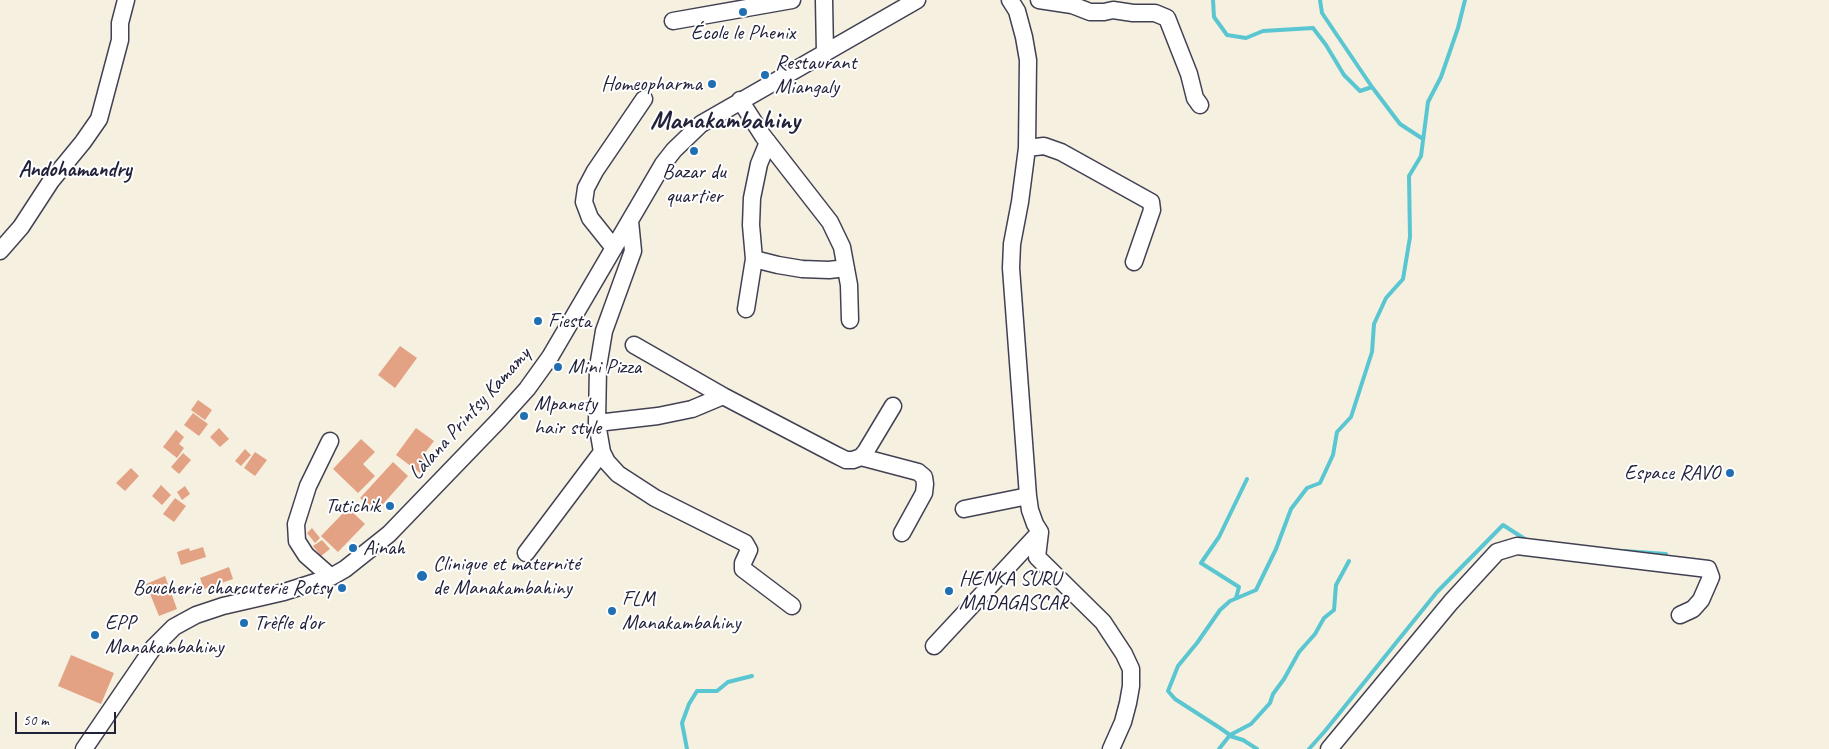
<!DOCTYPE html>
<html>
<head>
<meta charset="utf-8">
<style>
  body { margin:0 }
  #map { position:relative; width:1829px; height:749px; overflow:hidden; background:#f5f0df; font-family:Caveat,sans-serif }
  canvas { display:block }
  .scale { position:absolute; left:15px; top:712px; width:101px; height:22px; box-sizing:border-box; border:2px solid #22223b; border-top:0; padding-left:6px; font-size:15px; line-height:18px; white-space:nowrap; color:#22223b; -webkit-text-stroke:4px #fff; paint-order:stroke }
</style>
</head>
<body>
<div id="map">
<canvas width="1829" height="749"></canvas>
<div class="scale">50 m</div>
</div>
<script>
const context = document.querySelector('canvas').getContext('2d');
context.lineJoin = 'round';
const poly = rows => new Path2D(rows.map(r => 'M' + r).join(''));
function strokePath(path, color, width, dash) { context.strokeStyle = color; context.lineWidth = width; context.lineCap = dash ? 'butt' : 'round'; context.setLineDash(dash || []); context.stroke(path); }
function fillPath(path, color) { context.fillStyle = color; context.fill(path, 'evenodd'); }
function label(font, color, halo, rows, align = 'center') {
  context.font = font + ' Caveat,sans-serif'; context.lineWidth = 4; context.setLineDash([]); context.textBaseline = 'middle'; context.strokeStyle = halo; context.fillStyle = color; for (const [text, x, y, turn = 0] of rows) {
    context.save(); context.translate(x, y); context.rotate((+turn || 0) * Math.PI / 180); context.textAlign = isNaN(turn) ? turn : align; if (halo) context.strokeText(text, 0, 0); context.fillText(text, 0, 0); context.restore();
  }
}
const stream = poly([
  [1213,0,1214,17,1227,35,1246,38,1263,31,1313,28,1326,45,1344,75,1360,91,1372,87,1400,124,1423,139],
  [1320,0,1322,13,1372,87],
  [1624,551,1666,554],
  [1236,598,1239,587,1201,563,1219,537,1247,479],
  [1230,735,1251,724,1270,703,1273,694,1284,679,1299,652,1315,634,1324,618,1334,610,1336,585,1349,561],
  [1230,736,1243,740,1257,749],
  [687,749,682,723,689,704,697,691,717,691,728,682,752,676],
  [1219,749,1230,735,1220,728,1175,699,1168,691,1178,666,1197,643,1220,610,1230,601,1256,590,1276,549,1291,509,1307,488,1320,483,1333,455,1337,432,1351,417,1372,352,1374,324,1386,298,1403,279,1410,237,1409,176,1421,156,1428,102,1441,77,1458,28,1465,0],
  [1309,749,1325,731,1437,592,1503,525,1528,541]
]);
const building = poly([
  [400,346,417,358,395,388,378,375],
  [198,400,212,410,205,420,191,410],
  [193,413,208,424,199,436,184,425],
  [219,428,229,439,220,447,210,437],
  [416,428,434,441,424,454,431,459,420,473,396,455],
  [176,430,184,437,179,444,184,448,177,458,163,447],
  [361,439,375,452,363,464,375,476,358,493,333,469],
  [245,449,251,455,241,466,235,461],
  [255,452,267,460,255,476,244,468],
  [183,453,191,460,179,474,171,467],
  [393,462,408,476,376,512,360,498],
  [131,468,139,476,125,491,116,483],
  [161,485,171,495,162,505,152,496],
  [185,486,190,494,182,500,177,492],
  [175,498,186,506,174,522,163,514],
  [348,508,365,524,338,552,321,536],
  [312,528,320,538,315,543,307,533],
  [322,540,330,549,321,556,313,546],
  [203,547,206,557,181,565,177,552,189,548,190,551],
  [229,567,233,579,204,589,200,578],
  [165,576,177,609,159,616,146,584],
  [71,655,114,673,101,704,58,686]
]);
const minor = poly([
  [824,0,825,53],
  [1010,0,1017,11,1024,37,1028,60,1027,148],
  [1039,0,1072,5,1090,12,1104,12,1113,10,1133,13,1155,13,1167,18,1189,74,1195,98,1200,105],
  [673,21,792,0],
  [740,100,763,136,830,222,842,247,849,285,850,320],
  [630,221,633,251,604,331,598,367,597,423,602,452,607,462,618,474,655,498,745,543,749,550,743,563,743,569,792,606],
  [614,248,590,218,584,202,586,188,595,171,644,99],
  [0,251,21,227,51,181,83,142,99,119,120,40,120,23,126,0],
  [754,259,778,265,802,269,829,270,846,268],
  [746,309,754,259,751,225,752,198,759,164,768,142],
  [634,345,723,396],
  [597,423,658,416,692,409,723,396,834,454,846,460,853,460,861,457,866,451,893,406],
  [330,441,308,486,296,524,297,541,306,555,331,577],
  [861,457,918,472,924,477,925,484,924,493,902,533],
  [1028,496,1011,268,1012,244,1020,202,1027,148,1044,146,1061,152,1151,202,1152,210,1134,262],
  [964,509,1028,496,1030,510,1035,524,1040,532,1037,557,1103,622,1124,654,1131,669,1131,686,1128,703,1123,722,1111,749],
  [526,553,602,452],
  [934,646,1040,532],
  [84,749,153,648,174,627,196,615,223,606,284,592,331,577,345,569,389,534,499,420,527,389,550,357,663,164,674,150,701,124,917,0],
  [1329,749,1451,602,1497,552,1517,546,1708,569,1711,577,1701,600,1693,609,1680,615]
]);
const markers = [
  [743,12,5,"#1f6fb2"],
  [765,75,5,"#1f6fb2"],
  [712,84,5,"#1f6fb2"],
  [694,151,5,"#1f6fb2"],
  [538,321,5,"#1f6fb2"],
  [558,367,5,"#1f6fb2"],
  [524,416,5,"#1f6fb2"],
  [1730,473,5,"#1f6fb2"],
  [390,506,5,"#1f6fb2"],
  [353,548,5,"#1f6fb2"],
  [422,576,6,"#1f6fb2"],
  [342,588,5,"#1f6fb2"],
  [949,591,5,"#1f6fb2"],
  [612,611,5,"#1f6fb2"],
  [244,623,5,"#1f6fb2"],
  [95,635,5,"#1f6fb2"]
];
const poiNames = [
  ["École le Phenix",743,33,"center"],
  ["Restaurant",775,63],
  ["Miangaly",775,87],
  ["Homeopharma",702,84,"right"],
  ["Bazar du",694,172,"center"],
  ["quartier",694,196,"center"],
  ["Fiesta",548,321],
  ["Mini Pizza",568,367],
  ["Mpanety",534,404],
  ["hair style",534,428],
  ["Espace RAVO",1720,473,"right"],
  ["Tutichik",380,506,"right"],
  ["Ainah",363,548],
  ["Clinique et maternité",433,564],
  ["de Manakambahiny",433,588],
  ["HENKA SURU",959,579],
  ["MADAGASCAR",959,603],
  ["Boucherie charcuterie Rotsy",332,588,"right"],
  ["FLM",622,599],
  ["Manakambahiny",622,623],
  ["EPP",105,623],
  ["Manakambahiny",105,647],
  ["Trèfle d'or",254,623]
];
const streetNames = [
  ["Làlana Printsy Kamamy",470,414,-48]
];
const neighbourhoodNames = [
  ["Andohamandry",75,170]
];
const districtNames = [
  ["Manakambahiny",725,121]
];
strokePath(stream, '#5ac6d1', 4);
fillPath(building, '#e3a284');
strokePath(minor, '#424154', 19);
strokePath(minor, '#fff', 16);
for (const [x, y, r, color] of markers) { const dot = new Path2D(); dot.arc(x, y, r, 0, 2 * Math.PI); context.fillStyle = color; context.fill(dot); strokePath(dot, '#fff', 2); }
label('21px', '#22223b', '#fff', poiNames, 'left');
label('21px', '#22223b', '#fff', streetNames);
label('bold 22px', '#22223b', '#fff', neighbourhoodNames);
label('bold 26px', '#22223b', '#fff', districtNames);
</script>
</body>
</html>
